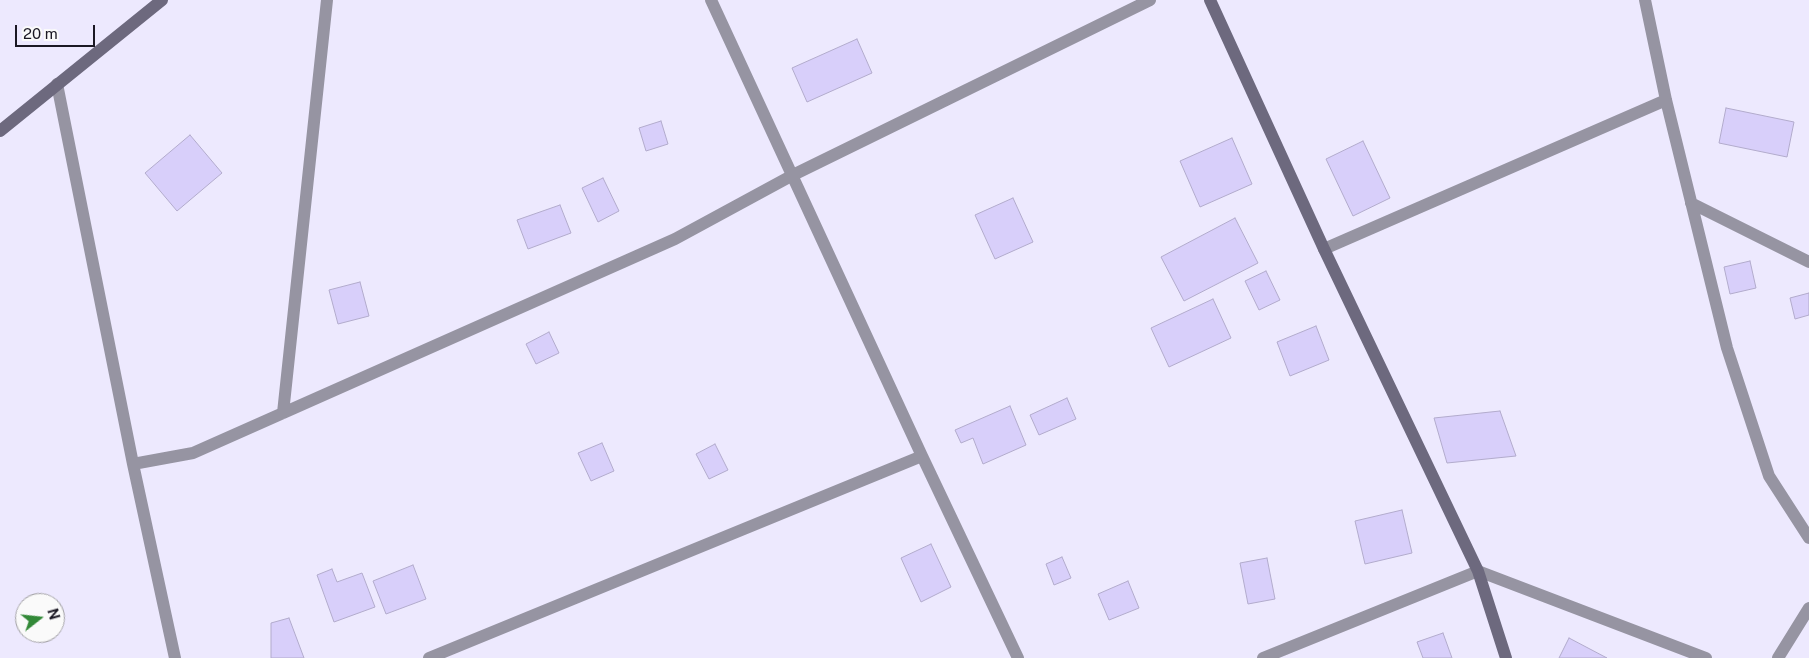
<!DOCTYPE html>
<html>
<head>
<meta charset="utf-8">
<style>
  body { margin:0 }
  #map { position:relative; width:1809px; height:658px; overflow:hidden; background:#ede9fe; font-family:"Public Sans",sans-serif }
  canvas { display:block }
  .north { position:absolute; left:15px; top:593px; width:50px; height:50px; box-sizing:border-box; background:#fafafa; border:1px solid #a1a0a4; border-radius:50%; rotate:74deg; font-size:14px; font-weight:700; line-height:20px; text-align:center; color:#1b1824 }
  .north::after { content:''; display:block; margin:auto; width:18px; height:22px; background:#328938; clip-path:polygon(50% 0,100% 100%,50% 72%,0 100%) }
  .scale { position:absolute; left:15px; top:25px; width:80px; height:22px; box-sizing:border-box; border:2px solid #1b1824; border-top:0; padding-left:6px; font-size:15px; line-height:18px; white-space:nowrap; color:#1b1824; -webkit-text-stroke:4px #fafafa; paint-order:stroke }
</style>
</head>
<body>
<div id="map">
<canvas width="1809" height="658"></canvas>
<div class="north">N</div>
<div class="scale">20 m</div>
</div>
<script>
const context = document.querySelector('canvas').getContext('2d');
context.lineJoin = 'round';
function fillPath(path, color) { context.fillStyle = color; context.fill(path, 'evenodd'); }
const poly = rows => new Path2D(rows.map(r => 'M' + r).join(''));
function strokePath(path, color, width, dash) { context.strokeStyle = color; context.lineWidth = width; context.lineCap = dash ? 'butt' : 'round'; context.setLineDash(dash || []); context.stroke(path); }
const building = poly([
  [857,39,872,73,807,102,792,68,857,39],
  [1726,108,1794,122,1787,157,1719,143,1726,108],
  [661,121,668,144,646,151,639,128,661,121],
  [190,135,222,173,177,211,145,173,190,135],
  [1232,138,1252,184,1200,207,1180,161,1232,138],
  [1363,141,1390,198,1353,216,1326,159,1363,141],
  [603,178,619,211,598,222,582,188,603,178],
  [1013,198,1033,242,995,259,975,215,1013,198],
  [560,205,571,233,528,249,517,220,560,205],
  [1235,218,1258,263,1184,301,1161,257,1235,218],
  [1750,261,1756,288,1730,294,1724,267,1750,261],
  [1266,271,1280,300,1259,310,1245,281,1266,271],
  [360,282,369,316,338,324,329,290,360,282],
  [1809,293,1809,315,1795,319,1790,298,1809,293],
  [1213,299,1231,338,1169,367,1151,328,1213,299],
  [1316,326,1329,360,1290,376,1277,342,1316,326],
  [549,332,559,353,536,364,526,344,549,332],
  [1067,398,1076,419,1039,435,1030,415,1067,398],
  [1010,406,1026,445,983,464,973,438,961,443,955,430,1010,406],
  [1500,411,1516,456,1447,463,1434,418,1500,411],
  [602,443,614,471,591,481,578,453,602,443],
  [715,444,728,470,709,479,696,454,715,444],
  [1402,510,1412,553,1365,564,1355,521,1402,510],
  [931,544,951,587,921,602,901,558,931,544],
  [1062,557,1071,578,1054,585,1046,564,1062,557],
  [1267,558,1275,599,1248,604,1240,563,1267,558],
  [413,565,426,599,386,614,373,581,413,565],
  [332,569,337,582,362,573,375,607,334,622,317,575,332,569],
  [1128,581,1139,608,1109,620,1098,594,1128,581],
  [289,618,304,658,271,658,271,623,289,618],
  [1443,633,1452,658,1423,658,1417,642,1443,633],
  [1569,638,1607,658,1559,658,1569,638]
]);
const street = poly([
  [711,0,922,456,1018,658],
  [1645,0,1666,100,1727,348,1769,476,1809,538],
  [57,84,133,464,175,658],
  [1691,203,1809,262],
  [1324,249,1666,100],
  [283,413,327,0],
  [133,464,193,453,675,239,793,175,1150,0],
  [429,658,922,456],
  [1263,658,1478,571,1706,658],
  [1778,658,1809,608]
]);
const secondary = poly([
  [1210,0,1324,249,1478,571,1506,658],
  [0,131,162,0]
]);
fillPath(building, '#d8cffa');
strokePath(building, '#b2abcc', 1);
strokePath(street, '#9694a2', 12);
strokePath(secondary, '#6d697e', 12);
</script>
</body>
</html>
